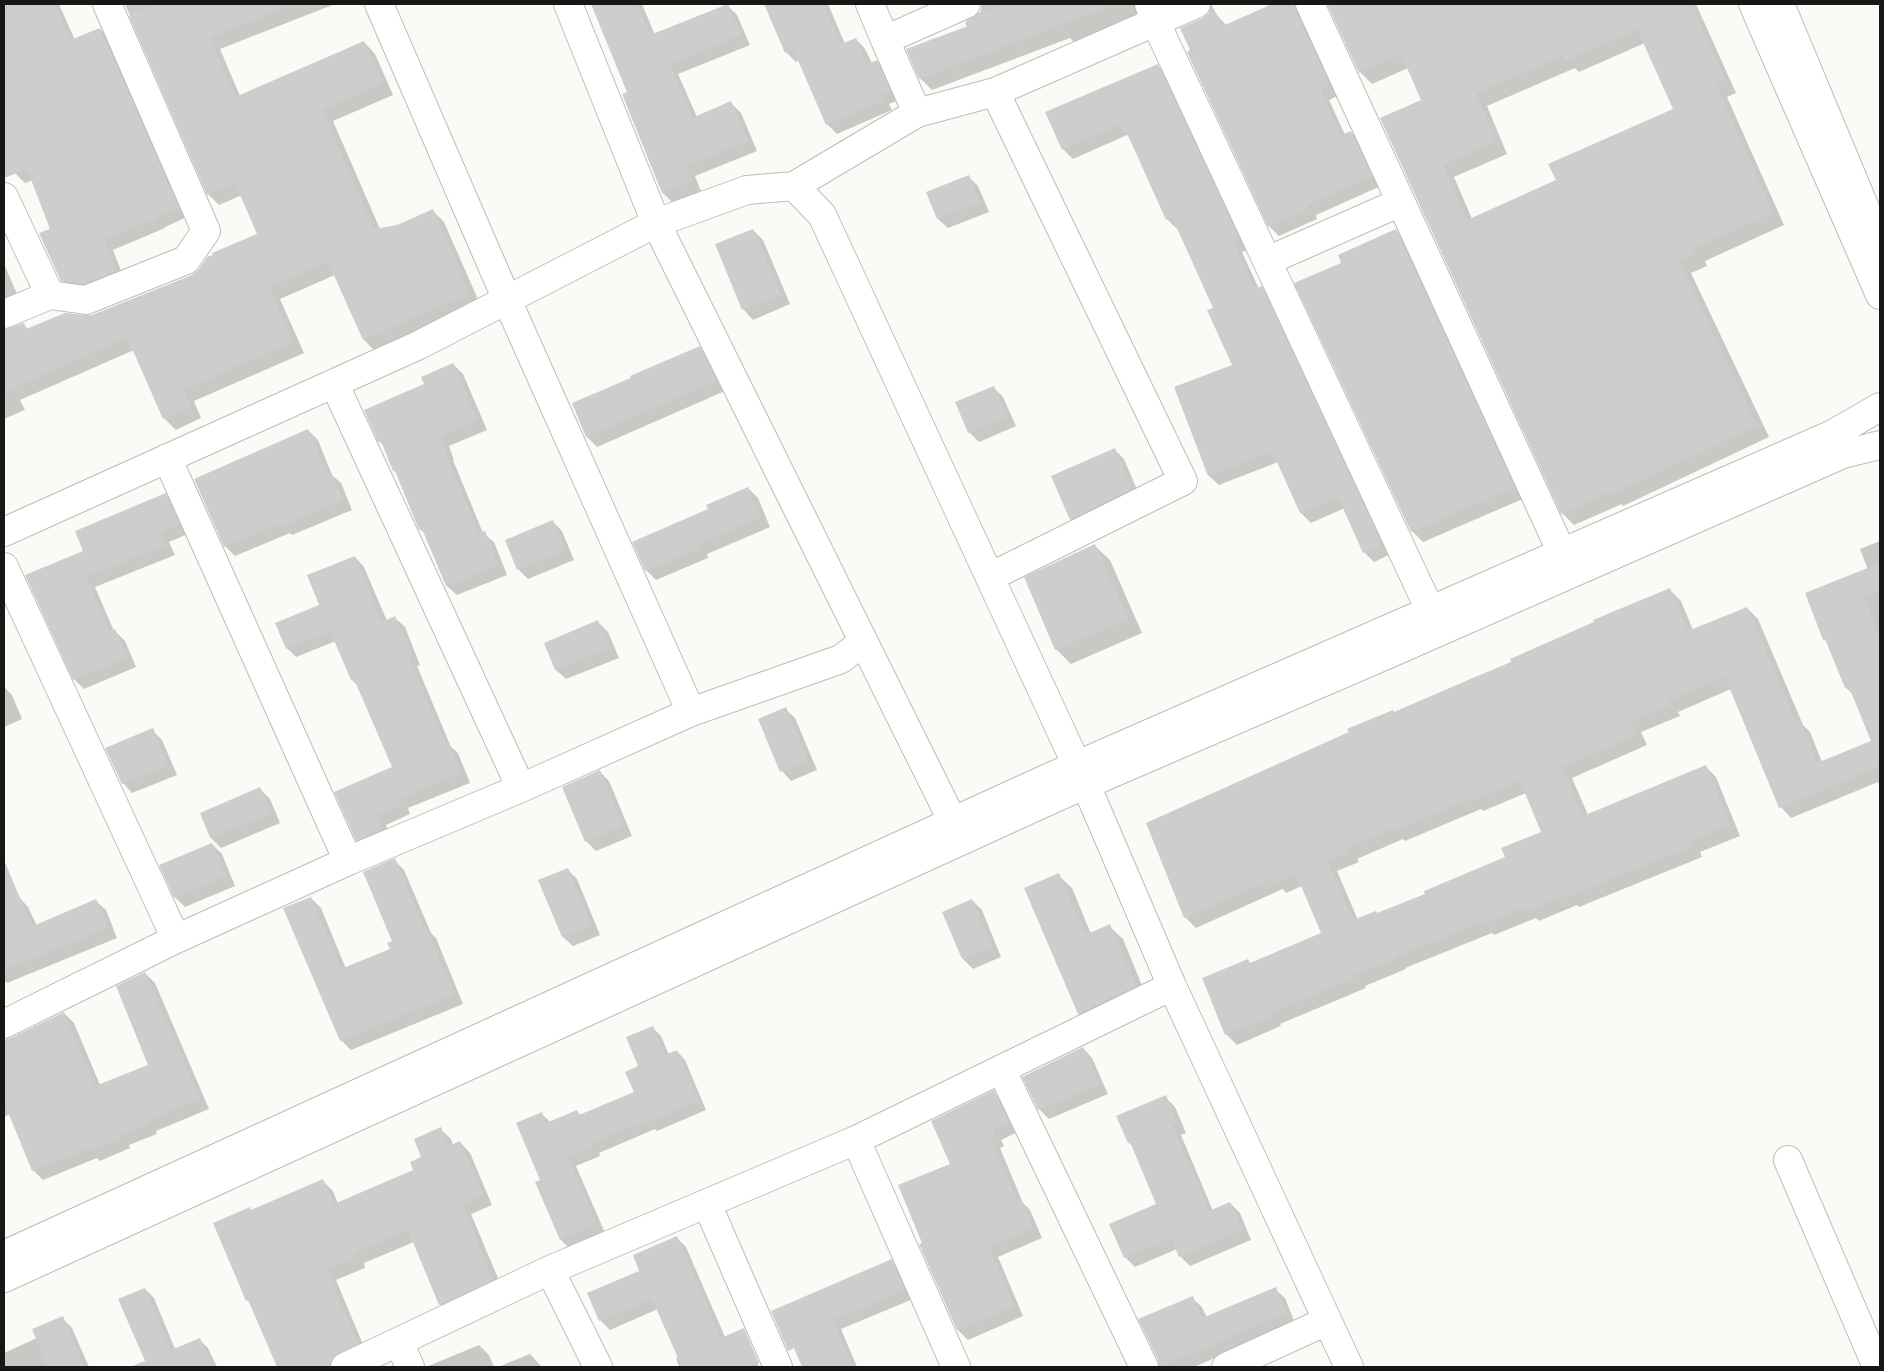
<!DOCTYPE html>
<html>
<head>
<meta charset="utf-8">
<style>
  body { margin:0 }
  #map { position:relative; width:1884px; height:1371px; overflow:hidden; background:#fbfaf7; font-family:Rubik,sans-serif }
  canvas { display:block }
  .frame { position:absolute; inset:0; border:5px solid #171716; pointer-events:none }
</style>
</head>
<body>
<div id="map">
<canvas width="1884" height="1371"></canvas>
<div class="frame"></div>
</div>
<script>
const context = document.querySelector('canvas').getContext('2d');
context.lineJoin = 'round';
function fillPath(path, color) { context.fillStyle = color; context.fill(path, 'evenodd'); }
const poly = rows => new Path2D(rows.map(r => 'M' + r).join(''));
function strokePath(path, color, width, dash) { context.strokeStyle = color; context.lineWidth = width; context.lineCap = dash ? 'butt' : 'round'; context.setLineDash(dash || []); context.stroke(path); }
const shadow = poly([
  [4,4,59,4,75,40,100,29,110,39,187,217,165,227,165,228,113,250,125,281,72,290,62,280,52,230,33,180,25,183,15,173,4,148],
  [125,4,335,4,220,49,240,96,364,42,375,54,393,95,333,121,380,229,397,226,433,211,444,222,480,304,375,351,364,340,335,275,280,299,304,353,194,401,201,418,176,430,164,418,134,350,20,400,25,410,4,419,4,330,23,324,29,330,92,316,192,276,259,234,242,195,219,205,208,194],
  [592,4,642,4,655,35,727,5,737,15,750,45,678,74,697,117,731,103,741,113,757,151,695,176,701,191,672,202,663,193,629,92],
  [776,4,828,4,845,44,856,39,865,49,872,63,876,61,886,71,899,100,889,104,892,110,837,134,827,124,799,60,796,62,786,52,767,8],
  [982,4,1153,4,1146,13,1116,26,1074,42,1070,38,932,90,920,78,967,27,965,23,980,14],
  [1275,4,1280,4,1284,8,1295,4,1304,13,1339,95,1329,100,1345,135,1351,132,1361,142,1381,186,1316,215,1317,219,1279,236,1269,226,1191,51,1216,14,1226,25],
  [1328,4,1696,4,1736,93,1727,97,1784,225,1705,261,1707,266,1691,273,1769,437,1623,506,1622,504,1574,525,1562,513,1381,119,1422,101,1408,68,1372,84,1360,72],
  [1645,43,1674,109,1557,181,1472,219,1454,177,1507,154,1487,106,1575,68,1579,72],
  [1158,66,1167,75,1249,250,1242,252,1259,289,1261,288,1271,297,1391,554,1374,562,1364,552,1345,508,1311,523,1301,513,1278,462,1219,485,1209,476,1234,365,1214,309,1178,228,1177,229,1167,219,1130,138,1127,135,1073,159,1063,149],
  [968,176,978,186,989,212,948,228,938,219,928,193],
  [753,230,763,240,790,304,753,320,744,310,717,245],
  [1396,231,1407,242,1525,498,1423,542,1412,531,1343,263],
  [4,264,22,305,4,315],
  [699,347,709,357,725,391,597,447,587,437,573,404],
  [453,364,463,374,487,430,449,446,454,460,453,460,483,533,494,542,507,575,457,595,447,586,426,535,420,529,398,474,394,471,384,446,379,441,426,385],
  [993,387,1003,397,1016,426,979,442,969,432],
  [308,430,318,440,332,475,341,483,352,510,292,535,290,533,235,556,225,546],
  [1114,449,1124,459,1141,499,1080,529,1071,519],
  [748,488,758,498,770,527,707,554,708,558,656,580,646,570,710,510],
  [165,494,175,504,188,534,169,542,175,555,95,587,114,631,115,631,125,641,136,667,84,689,74,679,85,551],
  [552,521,562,531,574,560,528,579,518,569],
  [1880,541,1880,786,1878,782,1791,818,1781,807,1731,689,1678,712,1680,716,1641,732,1647,745,1572,778,1588,815,1706,767,1716,777,1740,836,1700,852,1702,857,1579,907,1577,905,1539,921,1536,918,1494,935,1492,933,1405,968,1406,969,1365,986,1366,988,1280,1024,1281,1026,1237,1045,1226,1034,1248,961,1251,964,1323,933,1302,886,1286,893,1283,889,1196,928,1185,917,1394,713,1469,682,1670,590,1681,601,1693,630,1747,608,1758,619,1803,725,1810,732,1822,762,1872,741,1854,695,1846,688,1829,644,1824,639,1868,570,1860,549],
  [1526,793,1542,833,1506,858,1427,894,1378,914,1376,912,1358,920,1337,871,1359,862,1357,859,1403,839,1405,841,1481,809,1483,811],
  [1095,546,1110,560,1142,633,1071,664,1056,649],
  [355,557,364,567,387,621,395,618,405,627,420,665,417,666,451,747,458,753,470,783,408,808,410,814,386,825,391,839,366,849,357,840,393,767,358,686,352,680,336,641,296,657,287,648,321,606],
  [598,622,608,632,619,658,566,679,556,670,545,643],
  [4,687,12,695,22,719,4,727],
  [785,709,795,718,817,770,791,781,782,771],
  [152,730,162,740,177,775,132,793,123,783],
  [599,771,609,781,632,836,596,851,586,841],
  [260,789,270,799,280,823,221,848,211,838,202,813],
  [212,844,222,854,235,886,185,907,175,897],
  [394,860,404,870,431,933,436,938,463,1004,351,1050,341,1040,311,898,321,908,346,969,391,949,394,942],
  [567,869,577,879,600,935,573,946,563,937],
  [1058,875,1072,888,1091,934,1109,926,1123,939,1148,1000,1092,1027,1079,1014,1026,889],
  [19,897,28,907,37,926,96,901,106,910,117,938,7,983,4,980,4,903],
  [972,900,982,910,1001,957,973,969,963,959,943,913],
  [145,973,155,983,209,1109,156,1131,157,1134,129,1145,130,1148,100,1161,97,1158,43,1180,33,1170,10,1114,4,1117,4,1041,11,1039,64,1013,74,1023,100,1085,149,1066],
  [652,1027,661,1036,669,1055,677,1051,685,1060,706,1110,657,1131,655,1129,599,1153,600,1156,576,1166,605,1233,570,1249,561,1240,537,1183,542,1181,541,1113,550,1122,577,1111,581,1116,635,1093,640,1067],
  [1083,1048,1092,1058,1108,1094,1049,1119,1039,1109],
  [994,1092,1003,1102,1018,1132,1001,1140,1004,1146,1000,1148,1023,1203,1030,1210,1042,1238,998,1257,1023,1316,968,1340,958,1330,921,1245,924,1243,952,1164],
  [1165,1097,1175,1107,1186,1133,1181,1135,1213,1211,1230,1203,1240,1213,1251,1240,1190,1266,1180,1256,1177,1249,1135,1267,1125,1257,1111,1225,1158,1205,1134,1148,1129,1143],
  [440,1129,451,1139,453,1145,460,1142,470,1153,492,1205,471,1214,503,1290,450,1315,440,1304,414,1242,364,1263,365,1268,336,1280,367,1354,343,1367,278,1367,252,1305,247,1300,252,1211,323,1181,333,1191,338,1204,415,1171],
  [677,1238,686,1247,725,1337,748,1341,759,1367,679,1367,676,1358,679,1357,658,1309,610,1330,600,1320,641,1272],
  [891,1261,901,1270,913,1299,841,1329,857,1367,808,1367,782,1308],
  [145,1289,154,1298,175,1349,199,1339,208,1348,217,1367,143,1367,148,1365],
  [1275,1289,1285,1298,1295,1323,1194,1367,1161,1367,1159,1360,1192,1298,1202,1307,1207,1318],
  [62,1318,72,1328,89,1367,4,1367,4,1353,37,1338],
  [479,1345,489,1355,494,1367,426,1367],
  [530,1354,542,1367,498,1367]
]);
const building = poly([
  [4,4,55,4,70,40,100,28,179,207,156,217,156,218,104,240,116,271,84,284,61,281,39,233,50,229,27,169,4,178],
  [153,4,291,4,210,38,235,97,364,41,383,83,322,110,374,229,397,225,433,209,470,293,363,340,328,262,269,287,293,342,183,390,191,407,163,419,127,337,4,392,4,329,24,323,26,329,65,313,84,315,92,315,192,275,199,269,207,257,213,255,212,253,257,234,235,183,207,195,129,16,132,14,132,13],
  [591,4,637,4,650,35,728,4,741,35,670,64,692,118,731,101,748,141,686,166,692,181,662,193,622,94,627,92],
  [764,4,823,4,841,44,856,38,867,64,877,60,890,90,880,94,883,100,826,125,793,49,785,53],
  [1003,4,1109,4,1109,6,919,79,906,49,968,26,966,21,978,13],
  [1211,4,1223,26,1272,4,1295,4,1296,11,1330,85,1320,90,1341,135,1351,131,1372,176,1307,205,1308,209,1268,227,1187,52,1190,50,1180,28,1203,18,1209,13],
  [1327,4,1694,4,1692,5,1725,80,1716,84,1773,213,1693,248,1696,253,1679,261,1757,425,1610,495,1609,492,1561,514,1380,118,1421,100,1401,54,1359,73],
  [1637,29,1673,109,1548,164,1556,180,1467,220,1443,165,1496,141,1476,93,1563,55,1566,61],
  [1158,64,1240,240,1233,242,1254,289,1262,286,1382,544,1363,553,1338,497,1300,513,1272,451,1208,476,1174,387,1232,365,1207,310,1213,308,1172,217,1166,220,1127,133,1124,134,1120,124,1062,150,1045,112],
  [969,175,980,202,937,219,926,192],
  [753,229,781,294,742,310,715,244],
  [1396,229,1515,487,1411,532,1294,283,1341,263,1338,255],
  [700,346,716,381,586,437,572,403,631,378,630,376],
  [453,363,478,420,440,436,445,450,444,450,479,533,485,531,498,565,446,586,422,529,419,530,395,471,393,471,381,441,378,442,364,410,424,384,421,377],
  [994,386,1007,416,968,433,955,402],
  [308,429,327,474,331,472,343,500,282,526,281,523,224,547,194,479],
  [1115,448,1132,489,1070,520,1051,476],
  [748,487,761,518,698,544,699,548,645,571,632,542,708,509,706,505],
  [166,493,180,524,160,532,166,545,86,577,109,632,115,629,127,657,73,680,25,575,83,551,75,531],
  [553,520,565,550,517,570,505,540],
  [1095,544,1128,619,1055,650,1024,577],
  [355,556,382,622,395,616,412,655,408,657,446,744,449,743,461,773,399,799,402,805,377,815,383,829,356,841,334,792,392,767,354,679,351,680,330,631,286,649,275,623,319,605,307,575],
  [1880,563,1880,591,1864,597,1880,637,1880,766,1779,808,1725,677,1668,701,1670,705,1631,721,1637,735,1562,767,1583,816,1706,765,1730,825,1690,841,1692,846,1567,897,1566,895,1527,911,1525,907,1482,925,1481,922,1395,957,1396,958,1355,975,1356,977,1271,1013,1272,1016,1225,1035,1202,978,1248,959,1250,963,1321,933,1296,874,1274,883,1272,879,1184,918,1146,823,1349,732,1347,729,1393,710,1394,712,1468,680,1511,662,1510,659,1594,622,1593,620,1670,588,1688,631,1747,607,1796,721,1800,720,1817,763,1871,741,1849,687,1845,688,1825,639,1823,640,1805,593],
  [1520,781,1541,832,1501,848,1505,857,1424,891,1425,894,1377,913,1376,911,1353,920,1327,860,1349,852,1347,848,1392,829,1393,831,1470,799,1471,801],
  [598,620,610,648,555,670,544,643],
  [786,707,808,760,780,772,758,719],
  [153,728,168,765,122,784,105,748],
  [600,770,623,826,585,842,562,787],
  [260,787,271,813,210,838,200,813],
  [212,843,226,876,174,898,159,865],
  [395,858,424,928,426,927,454,994,340,1041,283,908,311,897,341,969,390,949,387,943,392,941,363,872],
  [4,860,31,924,33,926,96,899,108,928,4,970],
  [568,868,591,925,562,937,538,880],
  [1059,873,1085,935,1110,924,1136,986,1078,1014,1024,888],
  [972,899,992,947,962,959,942,912],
  [145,972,200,1099,147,1121,148,1124,120,1135,121,1138,89,1152,88,1149,32,1171,4,1102,4,1040,11,1038,64,1012,95,1086,148,1065,116,986],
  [653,1026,665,1055,677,1050,699,1101,647,1123,646,1120,591,1144,592,1147,568,1157,597,1224,560,1240,535,1182,540,1180,516,1123,542,1112,546,1123,577,1110,579,1115,634,1092,625,1072,638,1066,626,1037],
  [1083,1047,1099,1084,1038,1110,1022,1077],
  [994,1090,1009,1122,992,1130,995,1136,991,1138,1017,1200,1021,1198,1033,1228,989,1247,1014,1306,957,1330,919,1244,922,1243,898,1185,950,1164,931,1121],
  [1166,1095,1177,1123,1172,1125,1209,1211,1230,1202,1242,1230,1179,1257,1171,1238,1124,1258,1109,1224,1156,1204,1130,1142,1128,1143,1116,1116],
  [441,1127,449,1146,460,1141,483,1194,462,1204,493,1280,439,1305,408,1230,354,1253,356,1257,326,1269,358,1344,338,1353,332,1359,330,1367,277,1367,248,1300,246,1301,213,1223,250,1207,251,1210,323,1179,334,1204,413,1170,410,1162,421,1157,414,1139],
  [677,1236,721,1338,744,1328,759,1363,748,1367,682,1367,652,1299,599,1321,587,1293,639,1271,633,1255],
  [892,1259,905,1290,833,1320,853,1367,802,1367,794,1348,788,1351,771,1311],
  [1276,1287,1286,1313,1213,1344,1214,1345,1159,1367,1158,1360,1138,1319,1193,1296,1202,1318],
  [145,1288,171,1350,200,1338,212,1367,130,1367,145,1361,118,1299],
  [63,1316,84,1367,48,1367,32,1329]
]);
const minor = poly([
  [379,4,507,300,691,712],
  [568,4,656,223,953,822],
  [870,4,885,40],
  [1149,4,1155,21,1430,610],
  [1310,4,1562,553],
  [1753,4,1880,295],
  [1780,4,1880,244],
  [995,92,1196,4],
  [917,113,995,92,1183,481,990,577],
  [794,186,917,113,885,40,966,4],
  [4,197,50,295],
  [1267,261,1401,202],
  [4,314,50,295,86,300,186,260,206,231,107,4],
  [334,383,521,788],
  [167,458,348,861],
  [4,532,419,345,656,223,747,190,794,186,822,215,1086,785,1172,986,1349,1367],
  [4,567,176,939],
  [4,1024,176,939,348,861,521,788,691,712,841,659,863,642],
  [1001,1069,1144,1367],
  [856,1140,956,1367],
  [1788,1160,1877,1367],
  [707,1204,778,1367],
  [4,1255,1048,778,1833,434,1880,407],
  [550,1270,598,1367],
  [4,1278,1057,797,1391,653,1843,454,1880,445],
  [399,1342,410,1367],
  [345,1367,550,1270,856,1140,1172,986],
  [1226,1367,1327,1321]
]);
fillPath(shadow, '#0003');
fillPath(building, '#cfcccd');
strokePath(minor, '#bebdba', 30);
strokePath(minor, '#fff', 28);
</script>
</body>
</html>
